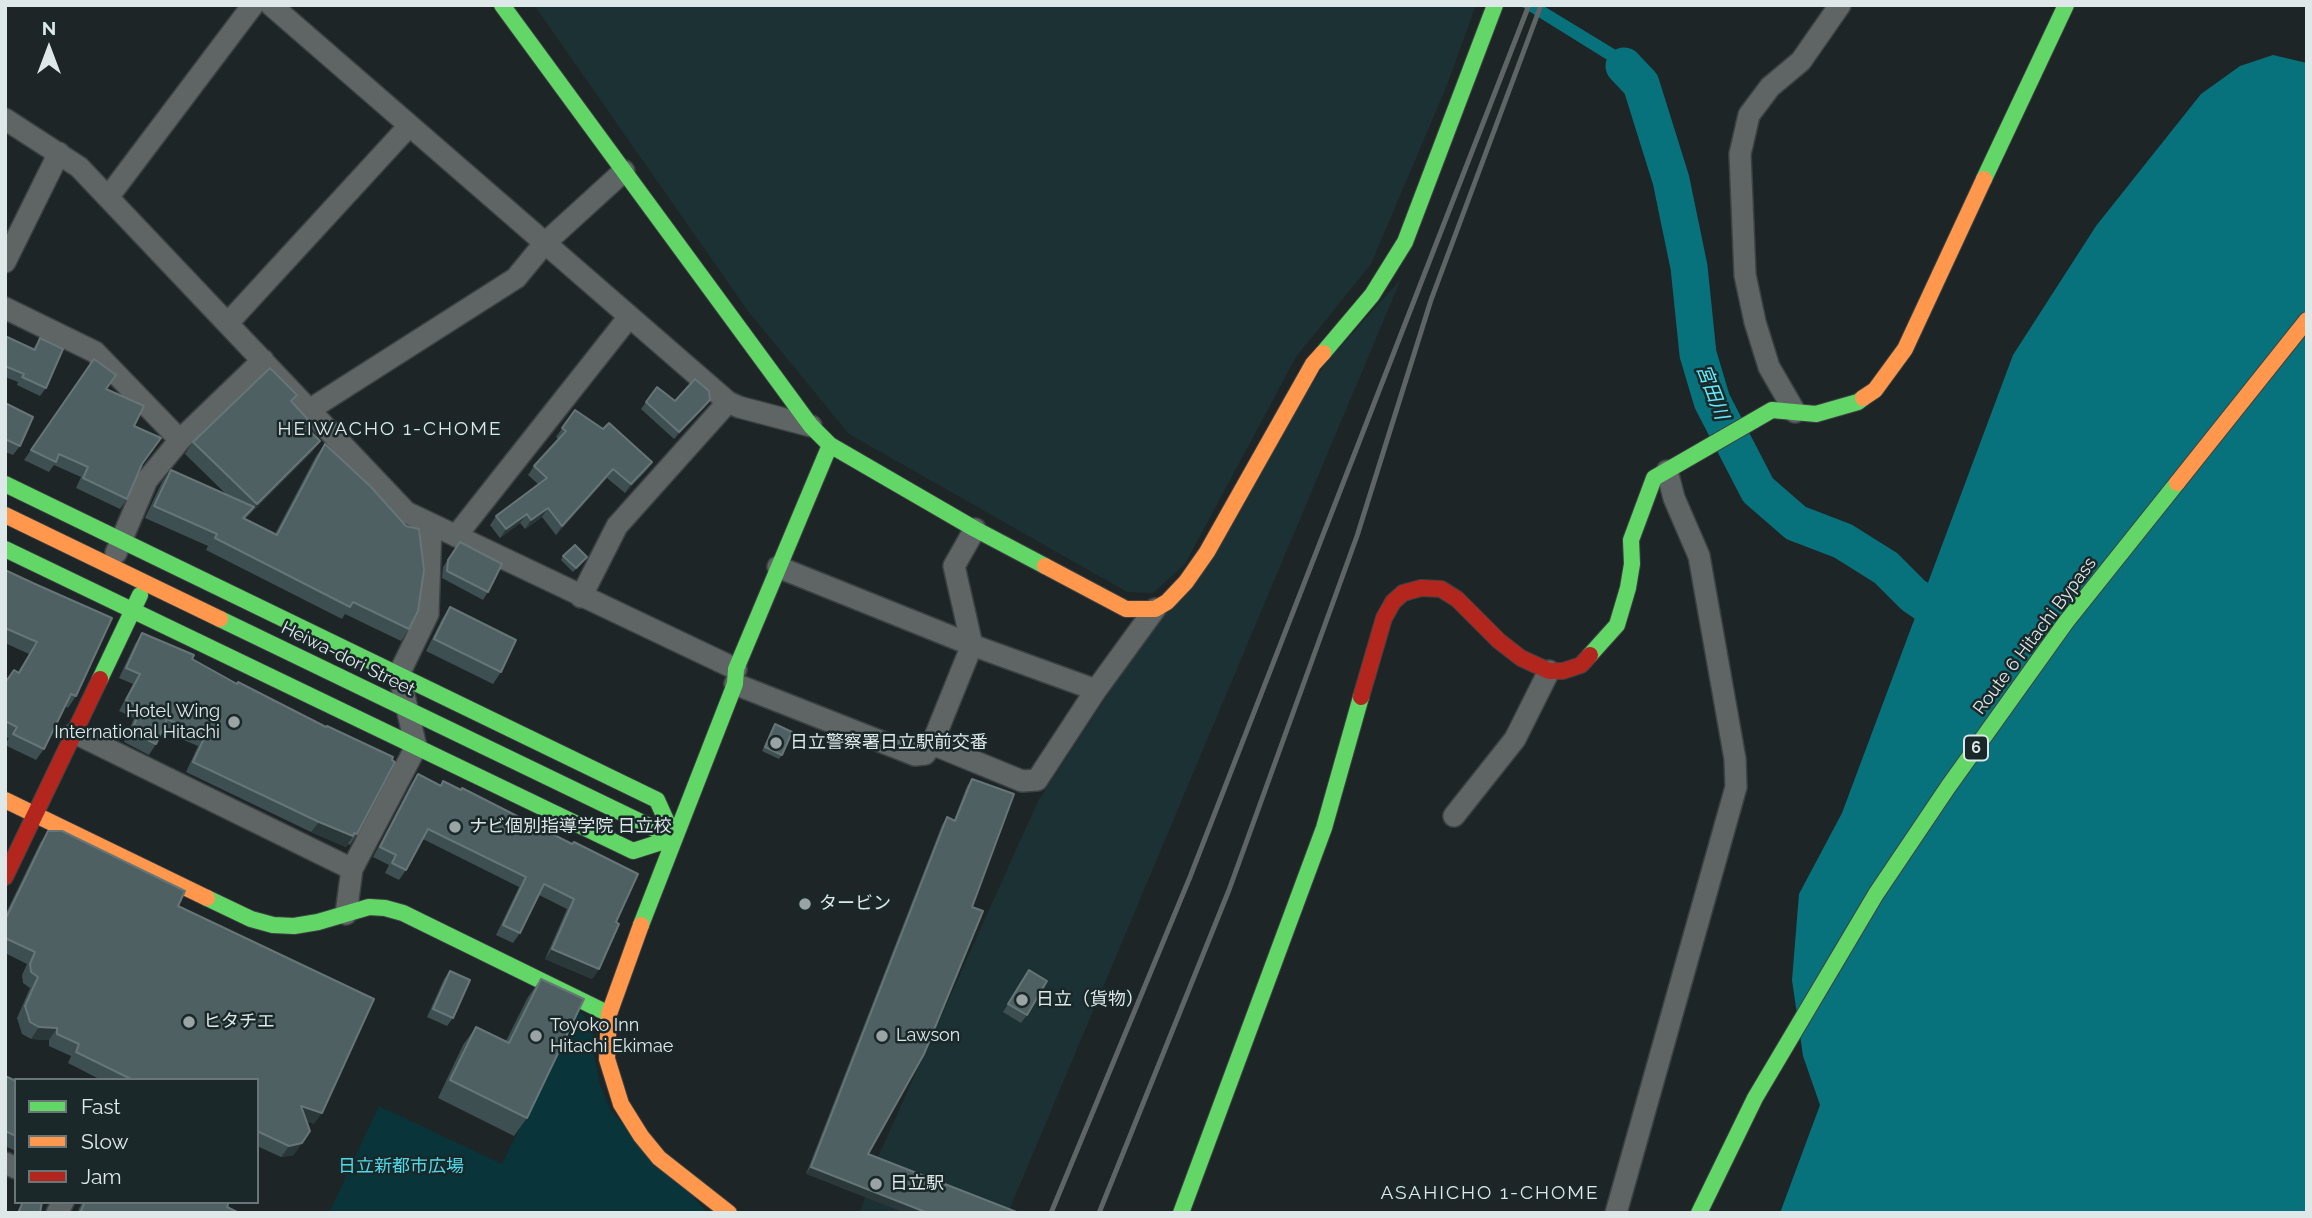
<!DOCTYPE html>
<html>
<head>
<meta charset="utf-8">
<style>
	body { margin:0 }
	#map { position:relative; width:2312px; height:1218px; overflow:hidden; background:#1e2526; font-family:Raleway,sans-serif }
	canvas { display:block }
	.frame { position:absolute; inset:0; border:7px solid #dfe8e9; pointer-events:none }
	.legend { position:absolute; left:14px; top:1078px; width:245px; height:126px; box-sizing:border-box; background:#1a282a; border:2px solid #697576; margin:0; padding:9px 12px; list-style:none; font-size:21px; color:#dfe8e9 }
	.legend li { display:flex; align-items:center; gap:14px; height:35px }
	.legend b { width:35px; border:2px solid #697576 }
	.north { position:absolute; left:14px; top:14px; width:70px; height:70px; -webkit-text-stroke:5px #1a282a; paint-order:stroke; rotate:0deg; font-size:19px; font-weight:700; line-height:28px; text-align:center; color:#dfe8e9 }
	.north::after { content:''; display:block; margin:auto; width:24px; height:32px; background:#dfe8e9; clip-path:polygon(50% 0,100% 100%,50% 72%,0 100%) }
</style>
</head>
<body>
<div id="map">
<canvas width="2312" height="1218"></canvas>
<div class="frame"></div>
<ul class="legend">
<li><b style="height:9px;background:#63d668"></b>Fast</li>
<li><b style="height:9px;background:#ff974d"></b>Slow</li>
<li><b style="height:9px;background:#b3261e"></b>Jam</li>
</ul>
<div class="north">N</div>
</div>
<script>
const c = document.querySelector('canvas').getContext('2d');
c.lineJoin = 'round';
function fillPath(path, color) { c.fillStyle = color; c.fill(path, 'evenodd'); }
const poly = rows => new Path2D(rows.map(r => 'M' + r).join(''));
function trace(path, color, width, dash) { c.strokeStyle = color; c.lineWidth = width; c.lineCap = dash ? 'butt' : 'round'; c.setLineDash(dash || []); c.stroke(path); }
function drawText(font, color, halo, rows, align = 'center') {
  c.font = font + ' Raleway,"Noto Sans JP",sans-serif'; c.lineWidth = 5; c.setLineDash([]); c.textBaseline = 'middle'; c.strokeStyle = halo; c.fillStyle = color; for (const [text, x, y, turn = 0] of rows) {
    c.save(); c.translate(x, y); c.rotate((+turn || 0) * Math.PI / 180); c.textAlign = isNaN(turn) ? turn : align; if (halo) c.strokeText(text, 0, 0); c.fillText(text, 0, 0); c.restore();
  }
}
const built = poly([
	[534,5,1476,5,1447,85,1371,264,1296,357,1185,564,1153,593,1127,592,849,434,748,311],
	[1401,279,1008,1213,860,1213,878,1157,1038,801,1325,364]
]);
const green = poly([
	[577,1011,584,1015,594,1036,594,1055,600,1085,611,1111,708,1213,329,1213,379,1106,502,1164]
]);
const water = poly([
	[1519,5,1542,5,1616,50,1648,80,1658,106,1643,111,1635,87,1616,63,1609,61],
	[2273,55,2307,63,2307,1213,1780,1213,1820,1105,1803,1056,1792,980,1799,894,1842,813,2013,355,2096,226,2201,94,2240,66]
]);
const river = poly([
	[1624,66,1641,84,1671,180,1689,267,1698,354,1712,401,1758,490,1796,523,1843,541,1886,568,1913,595,1962,629]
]);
const street = poly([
	[271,5,728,402,739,407,811,426],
	[5,119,79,167,406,512,736,669],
	[109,196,253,5],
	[5,262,59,153],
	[5,308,95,352,180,440],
	[228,323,409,126],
	[309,410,516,278,544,244,624,171],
	[1795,412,1769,367,1755,322,1745,275,1740,154,1749,115,1770,87,1801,61,1840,5],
	[456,536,629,317],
	[116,553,147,480,180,440,263,360],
	[778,567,972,645,1096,690],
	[581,597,617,526,728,402],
	[735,684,915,755,925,754,932,744,972,645,954,566,975,529],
	[75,733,352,869,346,914],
	[932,744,1022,781,1037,780,1096,690,1155,609],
	[1454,816,1515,739,1549,671],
	[352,869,416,747,399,674,428,614,431,525],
	[5,1163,16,1168],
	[57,1213,63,1202],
	[1616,1213,1736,787,1735,759,1699,556,1674,498,1667,471]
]);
const fast = poly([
	[502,5,811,426,830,445,975,529,1045,566],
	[1984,179,2066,5],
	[1323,353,1372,295,1405,242,1495,5],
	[5,484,657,800,674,838],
	[5,549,633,851,674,838],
	[220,619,674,838],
	[1590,655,1617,625,1628,588,1632,564,1631,540,1654,478,1772,410,1816,414,1858,402,1863,398],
	[100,679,140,595],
	[207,898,251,919,273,925,294,926,318,922,369,907,385,908,403,913,609,1014],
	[641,925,735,684,736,669,830,445],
	[1181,1213,1324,828,1361,697],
	[1699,1213,1755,1098,1876,894,1948,787,2066,622,2177,483]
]);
const slow = poly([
	[1863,398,1875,390,1905,349,1984,179],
	[2177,483,2307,320],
	[5,515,220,619],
	[1045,566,1126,609,1155,609,1167,602,1186,582,1207,552,1313,364,1323,353],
	[5,800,207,898],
	[641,925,609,1014,607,1059,621,1104,641,1136,659,1158,729,1213]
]);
const jam = poly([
	[1361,697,1384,618,1393,602,1403,593,1421,588,1441,589,1457,599,1499,641,1521,658,1549,671,1563,671,1581,665,1590,655],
	[5,877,100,679]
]);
const rail = poly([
	[1051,1213,1190,877,1529,5],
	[1099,1213,1229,890,1357,536,1431,300,1541,5]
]);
const wall = poly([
	[5,336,33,349,40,338,46,388,40,396,17,385,18,382,5,377],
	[94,359,106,389,134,426,142,466,127,499,120,509,76,488,81,477,54,465,49,472,24,460],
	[657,387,675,401,705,407,674,439,641,409],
	[297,395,292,402,309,430,320,441,312,452,245,519,275,534,316,456,325,444,409,629,401,641,345,614,342,619,206,550,208,546,145,518,162,482,171,470,227,495,185,454,193,442],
	[5,403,20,446,13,455,5,452],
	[575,410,652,462,646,471,625,493,607,478,556,535,542,517,525,529,520,523,500,538,490,525,496,516,538,484,528,475,534,466,558,439,556,437],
	[460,542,488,592,483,600,442,578,443,567],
	[563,556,584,561,573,572,561,560],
	[5,570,76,696,68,708,65,706,44,749,36,760,5,745,9,738,5,737,5,683,18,672,29,654,5,643],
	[450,607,501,672,493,684,426,651,442,619],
	[142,633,192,659,357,834,350,845,348,844,346,847,311,832,186,772,198,746,162,731,156,744,149,755,124,742,134,718,119,711,133,684,119,678,135,644],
	[775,724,782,755,779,759,762,751],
	[418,774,440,785,443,781,616,922,599,969,592,979,545,959,567,909,539,895,520,933,513,943,496,935,519,887,423,839,406,870,399,880,385,873,389,865,373,857,411,784],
	[972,779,868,1154,806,1174,942,825,947,817,954,820,967,786],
	[48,831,178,906,314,1124,307,1121,294,1155,281,1157,257,1146,257,1080,101,1080,68,1063,71,1056,49,1046,49,1040,31,1039,22,1034,17,1018,30,988,23,983,22,975,27,964,5,953,5,915,40,843],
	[1029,970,1027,1015,1021,1023,1003,1012],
	[450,971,453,1018,447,1026,427,1017,444,979],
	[541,979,527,1118,514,1136,438,1098,463,1045,476,1027,506,1041,528,997],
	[5,1076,16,1081,16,1151,5,1146],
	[82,1202,229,1202,227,1207,239,1213,77,1213]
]);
const shadedWall = poly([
	[710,400,705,407,674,439,679,432],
	[320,441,312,452,248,516,257,504],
	[652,462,646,471,625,493,631,484],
	[613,469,607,478,556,535,562,526],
	[548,508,542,517,525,529,531,520],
	[527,514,520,523,500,538,506,529],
	[319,822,353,836,346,847,311,832],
	[552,949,599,969,592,979,545,959],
	[39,1027,57,1028,49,1040,31,1039],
	[301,1106,322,1113,314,1124,293,1117],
	[302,1143,294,1155,281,1157,289,1146],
	[811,1167,928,1213,905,1213,806,1174]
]);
const building = poly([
	[5,336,35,350,40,338,63,349,46,388,22,377,24,374,5,366,5,336],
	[94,359,116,375,106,389,144,406,134,426,161,438,142,464,127,499,83,478,88,467,59,454,56,462,31,450,94,359],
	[270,368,297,395,291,401,313,425,308,429,320,441,257,504,193,442,270,368],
	[695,379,709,391,710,400,679,432,646,402,657,387,675,401,695,379],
	[5,403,33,417,20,446,5,439,5,403],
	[575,410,603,429,609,423,652,462,631,484,613,469,562,526,548,508,531,520,527,514,506,529,496,516,547,478,534,466,566,431,562,428,575,410],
	[325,444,371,487,406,526,419,529,424,570,418,611,409,629,353,602,350,607,215,538,217,534,154,506,171,470,254,507,243,518,277,535,325,444],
	[460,542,502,564,488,592,447,571,448,560,460,542],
	[575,545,587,557,576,568,563,556,575,545],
	[5,570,35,584,112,618,76,696,71,694,44,749,13,734,17,727,5,721,5,683,14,670,19,673,37,642,5,628,5,570],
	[450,607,516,640,501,672,434,639,450,607],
	[142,633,194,655,192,659,237,684,238,682,326,727,327,726,393,757,392,760,395,762,357,834,354,833,353,836,319,822,193,762,205,736,167,719,156,744,131,732,141,708,126,700,140,674,126,668,142,633],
	[775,724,792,732,782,755,765,747,775,724],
	[418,774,441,786,443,781,461,790,462,788,572,844,574,842,638,874,616,922,619,924,599,969,552,949,574,899,544,884,520,933,503,925,526,877,428,829,406,870,392,863,396,855,380,847,418,774],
	[972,779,1014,794,972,907,983,911,924,1054,868,1154,1019,1213,928,1213,811,1167,947,817,955,821,972,779],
	[48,831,62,831,185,891,178,906,374,999,322,1113,301,1106,310,1131,302,1143,289,1146,257,1131,257,1080,133,1080,76,1052,79,1044,57,1034,57,1028,39,1027,30,1022,25,1006,38,977,31,972,30,964,35,952,5,938,5,920,48,831],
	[1029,970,1047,981,1027,1015,1008,1004,1029,970],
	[450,971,470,980,453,1018,433,1009,450,971],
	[541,979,584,999,527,1118,450,1080,476,1027,509,1043,541,979],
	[5,1076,16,1081,16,1136,5,1131,5,1076],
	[23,1202,42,1202,40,1213,18,1213,23,1202],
	[85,1202,229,1202,227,1207,239,1213,80,1213,85,1202]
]);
const markers = [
	[234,722,7,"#9ba4a5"],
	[776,743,7,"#9ba4a5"],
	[455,827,7,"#9ba4a5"],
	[805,904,7,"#9ba4a5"],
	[1022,1000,7,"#9ba4a5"],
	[189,1022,7,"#9ba4a5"],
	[536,1036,7,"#9ba4a5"],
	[882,1036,7,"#9ba4a5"],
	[876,1184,7,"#9ba4a5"]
];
const shields = [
	[1976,748,24]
];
const shieldNames = [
	["6",1976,748]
];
const streetNames = [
	["Route 6 Hitachi Bypass",2035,636,-53],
	["Heiwa-dori Street",348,659,26]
];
const poiNames = [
	["Hotel Wing",220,712,"right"],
	["International Hitachi",220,733,"right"],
	["日立警察署日立駅前交番",790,743],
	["ナビ個別指導学院 日立校",469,827],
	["タービン",819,904],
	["日立（貨物）",1036,1000],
	["ヒタチエ",203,1022],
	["Toyoko Inn",550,1026],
	["Hitachi Ekimae",550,1047],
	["Lawson",896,1036],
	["日立駅",890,1184]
];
const parkNames = [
	["日立新都市広場",401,1167]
];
const waterNames = [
	["宮田川",1712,392,69]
];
const neighbourhoodNames = [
	["HEIWACHO 1-CHOME",390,429],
	["ASAHICHO 1-CHOME",1490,1193]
];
fillPath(built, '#1c3133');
fillPath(green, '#09353a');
fillPath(water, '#07717c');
trace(river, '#07717c', 37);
trace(street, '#3c4243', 24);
trace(fast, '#3c4243', 18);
trace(slow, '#3c4243', 18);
trace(jam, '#3c4243', 18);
trace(street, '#5f6465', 21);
trace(fast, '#63d668', 16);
trace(slow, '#ff974d', 16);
trace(jam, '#b3261e', 16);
trace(rail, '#5f6465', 5);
fillPath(wall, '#3e4f51');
fillPath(shadedWall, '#2a3839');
fillPath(building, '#4f6062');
trace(building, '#667577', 2);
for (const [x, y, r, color] of markers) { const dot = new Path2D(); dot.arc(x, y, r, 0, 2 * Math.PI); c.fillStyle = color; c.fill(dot); trace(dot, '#1a282a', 2.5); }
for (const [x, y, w] of shields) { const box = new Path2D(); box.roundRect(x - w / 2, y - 12.5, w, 25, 5); c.fillStyle = '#1a282a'; c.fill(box); trace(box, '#dfe8e9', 2); }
drawText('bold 16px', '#dfe8e9', null, shieldNames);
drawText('18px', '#dfe8e9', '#1a282a', streetNames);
drawText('18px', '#dfe8e9', '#1a282a', poiNames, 'left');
drawText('18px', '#4fdaea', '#1a282a', parkNames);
drawText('italic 19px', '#62eafa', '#1a282a', waterNames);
c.letterSpacing = '2px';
drawText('19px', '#dfe8e9', '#1a282a', neighbourhoodNames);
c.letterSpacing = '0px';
</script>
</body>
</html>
